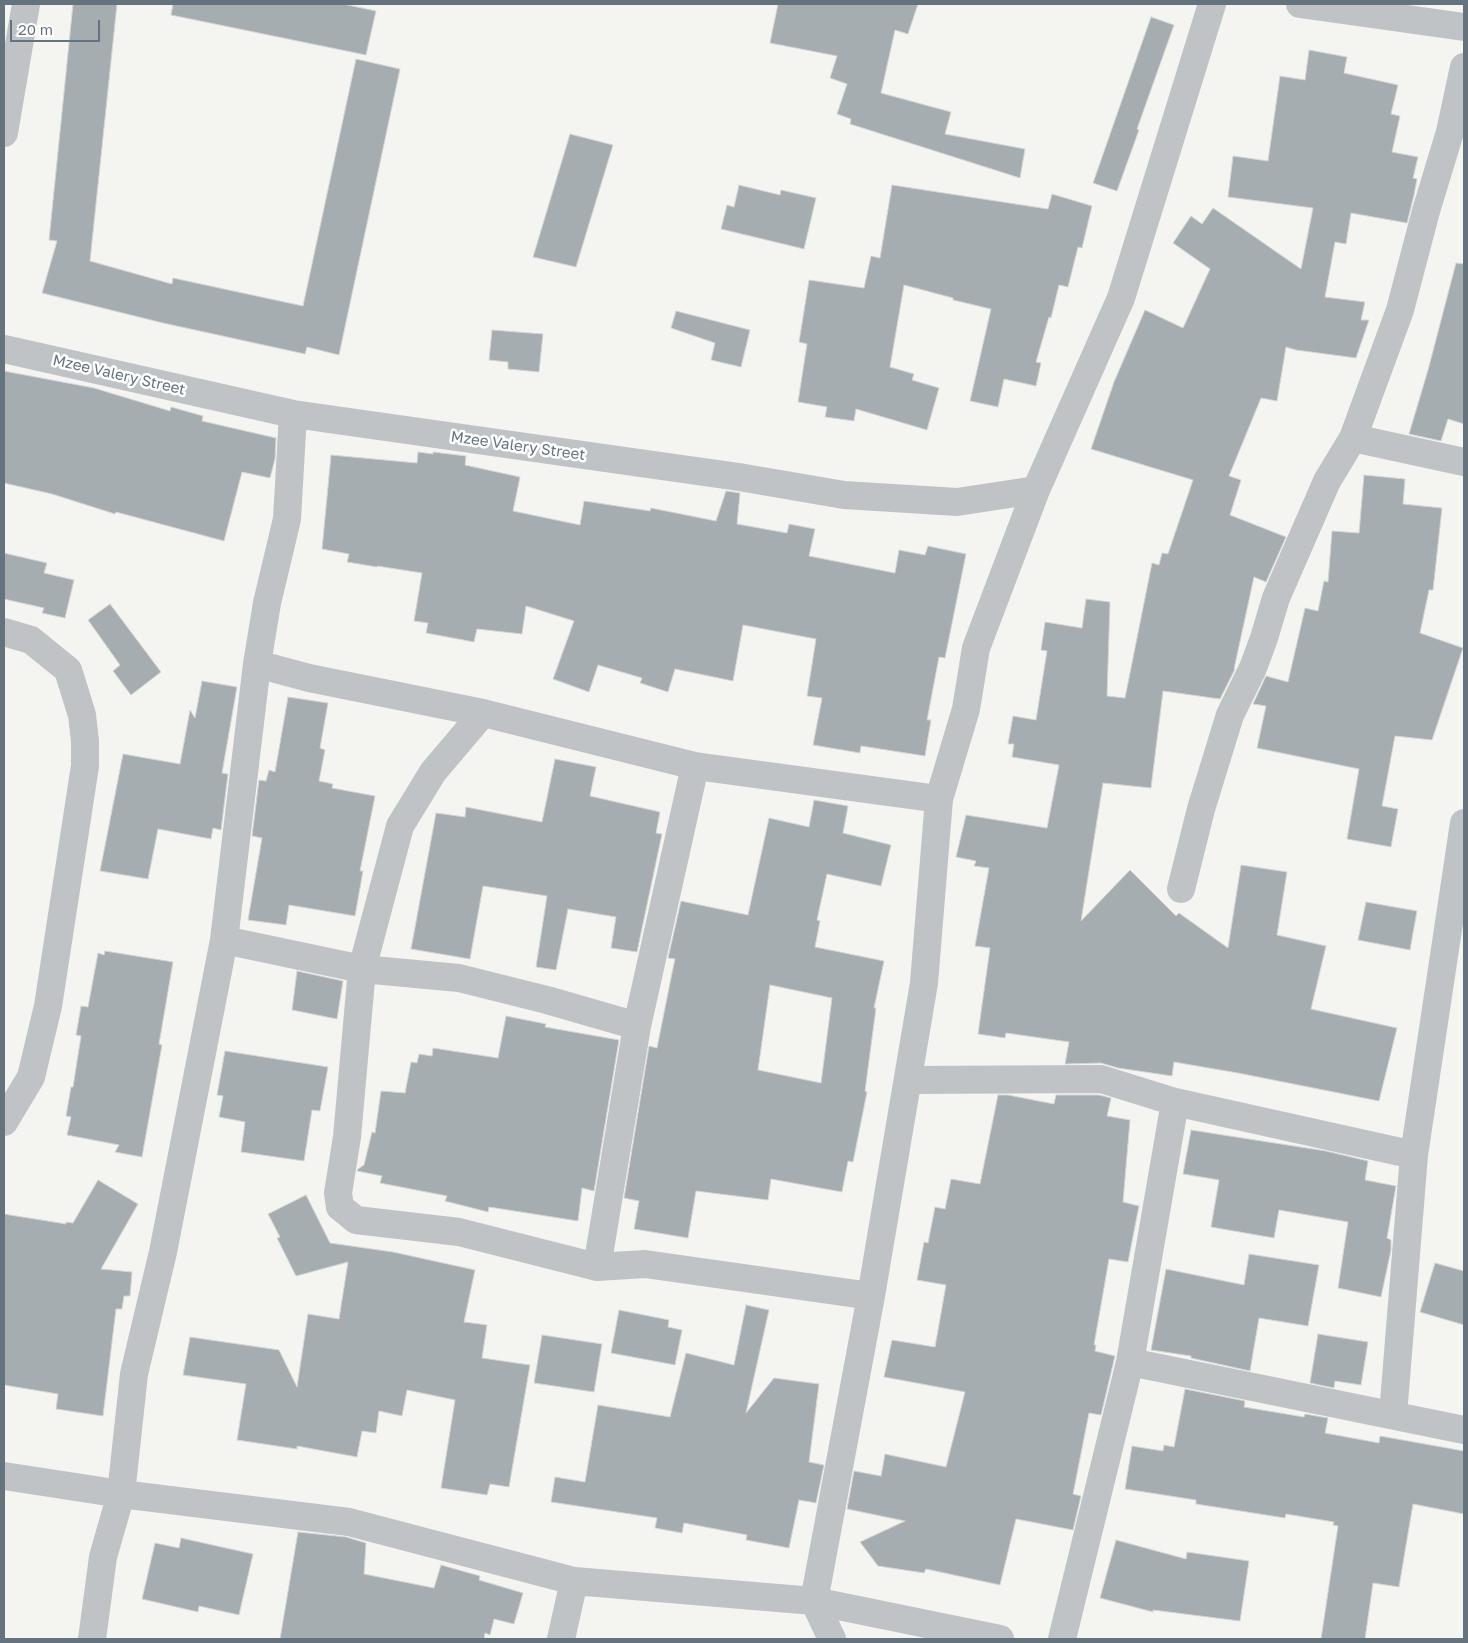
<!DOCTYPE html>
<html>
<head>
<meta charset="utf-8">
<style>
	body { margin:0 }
	#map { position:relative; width:1468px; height:1643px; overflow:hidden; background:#f4f4f0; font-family:"Golos Text",sans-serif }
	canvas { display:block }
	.frame { position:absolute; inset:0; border:5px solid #65737f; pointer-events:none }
	.scale { position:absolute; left:10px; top:20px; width:90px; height:22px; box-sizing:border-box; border:2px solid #65737f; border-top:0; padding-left:6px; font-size:15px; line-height:18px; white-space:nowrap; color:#65737f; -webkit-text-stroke:4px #fff; paint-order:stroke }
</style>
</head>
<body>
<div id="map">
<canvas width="1468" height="1643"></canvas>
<div class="frame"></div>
<div class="scale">20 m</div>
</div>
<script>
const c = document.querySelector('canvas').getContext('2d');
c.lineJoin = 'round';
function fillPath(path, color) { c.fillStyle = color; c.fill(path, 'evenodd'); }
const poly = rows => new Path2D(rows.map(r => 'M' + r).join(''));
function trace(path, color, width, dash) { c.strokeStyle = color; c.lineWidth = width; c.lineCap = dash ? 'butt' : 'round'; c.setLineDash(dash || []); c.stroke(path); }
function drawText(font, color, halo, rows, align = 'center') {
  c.font = font + ' "Golos Text",sans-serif'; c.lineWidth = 5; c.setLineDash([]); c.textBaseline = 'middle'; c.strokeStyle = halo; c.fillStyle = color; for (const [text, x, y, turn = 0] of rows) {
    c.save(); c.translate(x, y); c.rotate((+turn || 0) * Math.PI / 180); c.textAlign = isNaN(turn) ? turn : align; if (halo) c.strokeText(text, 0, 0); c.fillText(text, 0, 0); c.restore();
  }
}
const building = poly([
	[73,4,117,4,90,261,172,284,173,278,303,306,356,59,400,69,339,355,307,347,305,354,163,323,42,293,57,241,49,240,73,4],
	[173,4,343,4,376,11,366,55,171,15,173,4],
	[778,4,918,4,908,34,895,30,881,93,951,112,945,134,1025,149,1020,178,850,124,851,119,837,114,847,84,830,78,837,56,770,43,778,4],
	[1151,17,1174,25,1137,129,1139,130,1117,191,1093,183,1151,17],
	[1309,50,1347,57,1344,73,1398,85,1391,114,1400,116,1392,152,1418,157,1413,178,1417,179,1414,195,1407,223,1351,213,1346,244,1335,242,1325,297,1365,302,1361,320,1369,320,1356,358,1296,350,1286,347,1277,401,1261,398,1229,476,1241,480,1230,515,1286,537,1266,582,1254,577,1234,669,1235,669,1220,699,1163,691,1151,788,1103,783,1081,921,1130,870,1176,916,1179,913,1228,948,1241,865,1287,872,1277,935,1326,946,1311,1009,1397,1028,1379,1101,1238,1073,1174,1062,1172,1076,1118,1068,1101,1063,1065,1064,1069,1042,1006,1033,1005,1038,978,1034,990,948,975,946,989,868,974,866,976,861,956,857,966,815,1047,828,1059,765,1012,757,1014,744,1008,744,1013,716,1036,720,1047,651,1041,650,1045,622,1082,628,1086,599,1110,602,1107,696,1125,698,1152,563,1159,565,1162,553,1168,554,1193,480,1091,449,1114,382,1145,310,1183,328,1210,269,1173,243,1191,216,1202,224,1213,208,1301,269,1313,208,1228,197,1233,156,1268,161,1280,76,1305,80,1309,50],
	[570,134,613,145,576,267,533,257,570,134],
	[739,185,780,195,781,190,816,198,804,249,721,229,727,205,734,207,739,185],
	[892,185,1048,209,1052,194,1092,206,1082,248,1078,247,1068,287,1059,285,1051,318,1049,317,1036,362,1041,363,1036,386,1004,379,998,407,970,401,991,309,953,300,953,298,904,285,890,367,914,374,912,380,939,388,927,430,856,409,854,421,825,417,827,407,798,402,807,344,799,342,809,280,864,288,871,256,880,258,892,185],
	[1456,263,1464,264,1464,424,1448,419,1441,441,1409,434,1428,370,1456,263],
	[676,311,750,330,741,367,711,360,715,343,671,328,676,311],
	[492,330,543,334,539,372,508,369,508,362,489,360,492,330],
	[4,371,94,388,170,411,171,407,203,416,202,421,276,438,275,459,270,478,242,472,224,541,116,512,115,514,52,494,4,483,4,371],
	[418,452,433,454,433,452,466,456,465,465,520,477,513,511,580,525,584,501,650,511,651,508,716,521,726,491,740,493,737,524,787,533,789,524,815,529,809,556,895,573,899,550,925,555,928,546,966,554,945,658,939,657,927,720,931,720,925,756,861,746,860,753,813,745,822,698,807,696,816,639,743,625,733,681,675,669,668,692,640,683,642,678,598,665,589,692,553,679,574,621,526,606,522,634,477,629,474,642,426,633,428,623,414,621,422,573,377,566,377,567,347,562,349,554,322,549,331,455,417,463,418,452],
	[1364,475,1405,479,1403,504,1442,508,1433,590,1429,590,1420,633,1463,648,1432,740,1395,736,1382,806,1398,809,1391,847,1347,839,1359,769,1257,748,1266,706,1253,704,1266,676,1288,682,1305,608,1318,611,1324,581,1328,582,1332,531,1359,533,1364,475],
	[4,553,47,563,44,573,74,580,65,618,42,613,44,608,4,599,4,553],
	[110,604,161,672,131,695,113,671,120,665,88,620,110,604],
	[202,681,237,687,222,773,228,774,221,830,213,828,211,839,158,829,148,879,100,871,123,754,180,764,190,710,195,718,202,681],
	[288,697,328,703,320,748,325,750,319,781,333,784,332,788,375,796,360,871,363,871,355,916,289,905,286,925,248,920,262,838,252,836,259,780,266,781,269,770,275,772,288,697],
	[555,759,596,767,590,796,660,812,656,833,662,834,637,952,611,948,616,917,568,909,556,970,536,967,547,896,483,886,470,959,411,949,436,813,465,817,466,807,542,822,555,759],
	[814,800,848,806,843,833,891,845,881,886,827,874,817,920,820,921,815,947,884,961,874,1008,876,1008,865,1091,867,1092,853,1162,848,1161,842,1192,771,1179,768,1200,696,1191,688,1238,634,1229,639,1201,624,1198,649,1046,657,1048,672,973,675,959,668,958,681,901,748,915,769,818,809,827,814,800],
	[770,985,832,998,821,1083,758,1070,770,985],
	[1366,902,1417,911,1410,950,1358,940,1366,902],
	[105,951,173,962,159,1044,162,1045,142,1157,115,1152,119,1145,67,1135,71,1117,66,1116,71,1087,73,1087,81,1036,76,1035,81,1006,88,1007,98,953,104,955,105,951],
	[297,971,343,981,337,1019,292,1010,297,971],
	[506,1016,546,1024,545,1027,619,1040,594,1191,582,1188,578,1221,489,1207,488,1212,445,1201,447,1196,380,1183,382,1176,357,1171,358,1169,364,1165,372,1132,375,1133,381,1091,405,1093,411,1062,417,1063,419,1054,432,1056,433,1048,498,1058,506,1016],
	[225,1051,328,1067,320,1111,312,1110,304,1161,241,1152,245,1122,219,1117,223,1096,217,1095,225,1051],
	[998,1095,1008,1095,1054,1104,1056,1095,1099,1095,1111,1098,1107,1116,1130,1120,1123,1202,1139,1206,1128,1262,1109,1259,1094,1345,1096,1345,1095,1351,1115,1356,1101,1415,1089,1413,1073,1494,1081,1496,1073,1530,1016,1519,1000,1585,926,1569,924,1573,878,1566,860,1542,905,1521,847,1509,854,1471,881,1476,885,1454,946,1467,965,1392,884,1377,892,1340,935,1347,946,1285,917,1280,924,1242,928,1243,935,1207,945,1209,951,1179,980,1184,998,1095],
	[1191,1130,1326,1151,1368,1161,1365,1180,1396,1186,1387,1238,1391,1240,1391,1250,1381,1297,1338,1288,1348,1222,1279,1210,1274,1238,1211,1227,1219,1180,1183,1174,1191,1130],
	[98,1180,138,1204,101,1269,132,1272,130,1296,124,1296,122,1309,116,1309,103,1416,56,1409,58,1394,4,1385,4,1214,66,1224,66,1222,73,1223,98,1180],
	[306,1195,330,1243,393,1252,475,1270,464,1322,487,1325,482,1358,530,1365,509,1487,490,1484,487,1495,441,1488,455,1400,407,1390,402,1416,379,1411,376,1433,362,1431,357,1457,297,1446,297,1449,237,1440,246,1384,183,1375,190,1337,279,1350,297,1387,308,1314,339,1319,348,1262,296,1276,277,1238,280,1237,268,1214,306,1195],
	[1249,1254,1319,1265,1308,1326,1259,1318,1250,1371,1191,1358,1191,1356,1151,1350,1166,1269,1244,1285,1249,1254],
	[1435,1263,1464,1271,1464,1325,1420,1312,1435,1263],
	[746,1305,769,1310,746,1413,774,1378,819,1384,809,1462,824,1465,816,1503,799,1500,789,1548,746,1540,747,1535,684,1523,682,1533,655,1528,657,1518,551,1502,555,1477,585,1482,598,1405,670,1417,686,1353,734,1365,746,1305],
	[619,1310,669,1320,668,1327,682,1330,675,1365,611,1353,619,1310],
	[1318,1334,1368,1342,1361,1385,1335,1381,1334,1388,1310,1383,1318,1334],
	[542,1335,602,1344,594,1392,534,1383,542,1335],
	[1185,1389,1245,1401,1244,1407,1304,1417,1305,1414,1328,1418,1325,1433,1379,1443,1380,1436,1464,1451,1464,1514,1413,1504,1399,1587,1373,1583,1365,1639,1321,1639,1338,1526,1333,1525,1334,1522,1286,1514,1285,1518,1196,1504,1196,1500,1125,1489,1132,1446,1163,1451,1164,1445,1174,1447,1185,1389],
	[298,1532,346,1537,366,1543,364,1574,434,1588,441,1565,480,1576,479,1580,523,1593,514,1624,494,1619,490,1635,485,1633,484,1639,280,1639,298,1532],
	[181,1538,253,1554,239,1615,199,1606,198,1612,142,1599,155,1543,179,1548,181,1538],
	[1116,1540,1186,1559,1187,1552,1249,1561,1240,1621,1153,1610,1153,1612,1100,1598,1116,1540]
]);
const minor = poly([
	[1300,4,1464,27],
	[4,133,26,4],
	[4,349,293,414,739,477,844,495,957,502,1036,490],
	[1353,438,1464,462],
	[4,632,31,640,68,670,82,715,85,741,85,766,48,1006,31,1077,4,1122],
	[257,664,309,678,483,713,695,766,939,799],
	[483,713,433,772,400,826,362,969,347,1137,338,1193,340,1207,356,1220,459,1232,597,1267,645,1264,871,1296],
	[1181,889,1201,809,1230,715,1253,668,1264,638,1276,598,1327,481,1353,438,1400,310,1426,211,1450,132,1464,67],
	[224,940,362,969,459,978,547,1000,637,1026,597,1267],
	[637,1026,695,766],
	[908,1080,1101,1079,1175,1102,1414,1155],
	[1130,1362,1464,1430],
	[1393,1415,1414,1155,1464,823],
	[4,1476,121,1494,349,1522,574,1581,814,1601,1000,1639],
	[92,1639,103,1557,121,1494,134,1374,163,1252,224,940,257,664,267,603,287,519,293,414],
	[561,1639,574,1581],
	[832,1639,814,1601,871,1296,924,983,939,799,966,709,976,648,1036,490,1121,298,1212,4],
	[1062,1639,1130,1362,1175,1102]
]);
const streetNames = [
	["Mzee Valery Street",119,375,13],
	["Mzee Valery Street",518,446,8]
];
fillPath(building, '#a6adb1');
trace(building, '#d5d5d3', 1);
trace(minor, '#bfc3c6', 28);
drawText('15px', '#65737f', '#fff', streetNames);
</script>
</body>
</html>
